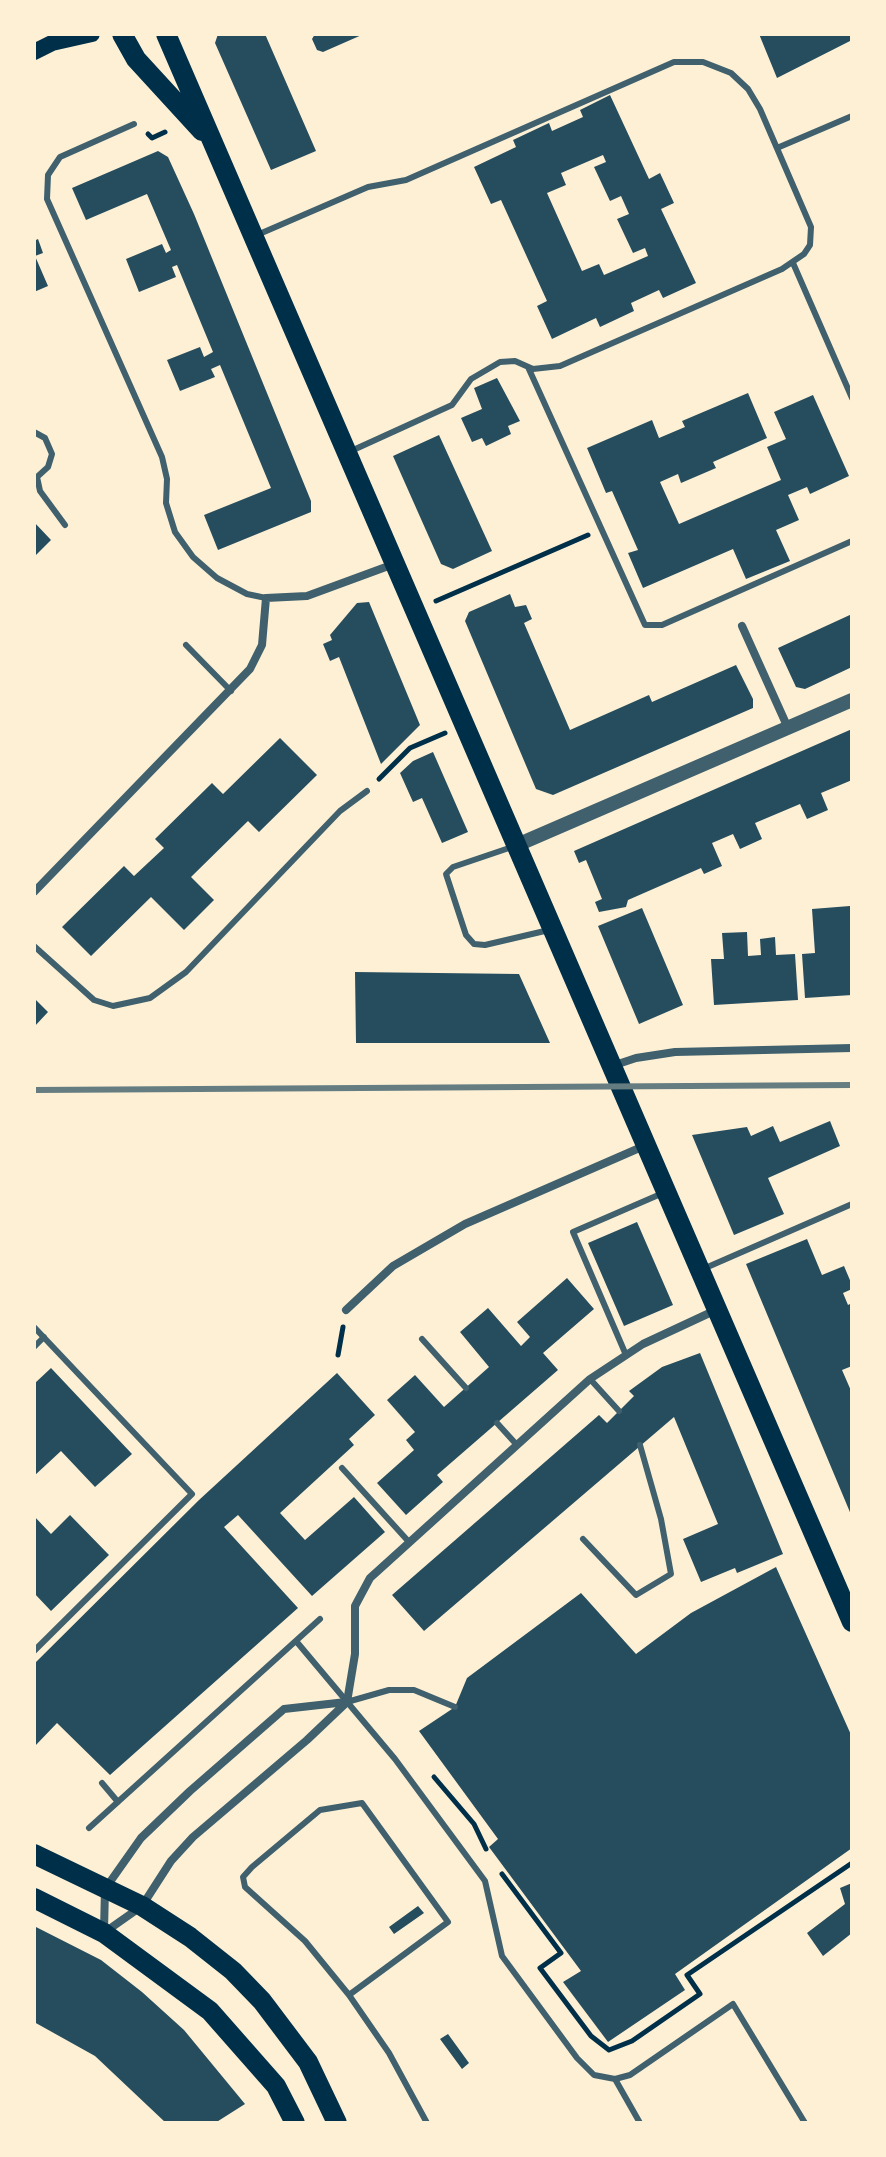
<!DOCTYPE html>
<html>
<head>
<meta charset="utf-8">
<style>
	body { margin:0 }
	#map { position:relative; width:886px; height:2157px; overflow:hidden; background:#fdf0d5; font-family:"Open Sans",sans-serif }
	canvas { display:block }
	.frame { position:absolute; inset:0; border:36px solid #fdf0d5; pointer-events:none }
</style>
</head>
<body>
<div id="map">
<canvas width="886" height="2157"></canvas>
<div class="frame"></div>
</div>
<script>
const c = document.querySelector('canvas').getContext('2d');
c.lineJoin = 'round';
function fillPath(path, color) { c.fillStyle = color; c.fill(path, 'evenodd'); }
const poly = rows => new Path2D(rows.map(r => 'M' + r).join(''));
function trace(path, color, width, dash) { c.strokeStyle = color; c.lineWidth = width; c.lineCap = dash ? 'butt' : 'round'; c.setLineDash(dash || []); c.stroke(path); }
const building = poly([
	[218,34,265,34,316,151,271,170,215,43],
	[315,34,364,34,323,52,317,50,312,39],
	[759,34,852,34,852,40,777,78],
	[610,95,649,179,660,173,674,203,661,209,696,283,663,298,659,290,631,303,634,311,600,327,596,318,552,339,537,306,547,301,501,200,491,204,474,167,516,147,513,140,549,123,552,131,583,117,580,110],
	[603,155,606,162,594,167,610,201,621,196,629,214,617,219,633,253,645,248,648,256,604,275,599,264,582,271,547,193,566,185,561,173],
	[158,151,168,157,194,214,311,501,311,512,218,550,204,515,271,488,220,365,211,369,215,377,180,391,167,360,200,347,204,357,213,352,177,265,172,267,176,277,139,292,126,259,162,244,166,253,171,250,147,194,86,220,72,188],
	[38,239,43,253,35,256,48,286,34,292,34,241],
	[497,378,520,421,508,426,511,434,486,446,482,438,472,442,461,418,482,409,474,388],
	[748,393,767,438,713,462,716,468,681,483,678,474,660,482,679,524,781,480,767,447,786,439,774,412,813,395,849,476,810,494,807,487,788,495,799,520,776,530,790,561,746,579,733,549,643,588,628,553,638,550,612,491,606,493,587,448,652,420,659,438,685,427,682,421],
	[439,435,492,551,453,569,441,564,393,456],
	[34,522,51,540,34,557],
	[510,594,515,607,526,605,532,619,524,623,570,730,649,695,652,702,736,665,753,699,753,708,553,795,536,789,465,621,469,612],
	[369,602,420,725,381,764,339,657,330,661,323,644,332,640,330,635,357,603],
	[852,614,852,667,805,689,796,687,778,648],
	[852,729,852,780,821,793,828,810,807,819,800,804,755,823,762,839,740,849,733,834,712,843,722,866,704,874,701,868,628,900,626,907,599,912,595,902,602,899,586,860,579,863,574,851],
	[280,738,317,775,259,832,248,821,191,877,214,900,184,930,151,897,91,956,62,927,124,866,134,876,164,848,155,839,212,783,223,794],
	[433,752,468,832,442,843,422,798,413,802,400,773,413,761],
	[850,906,852,995,805,998,802,954,815,953,812,909],
	[642,908,683,1005,639,1024,598,926],
	[747,932,748,956,761,955,760,939,775,937,776,955,795,954,798,1000,714,1005,711,959,724,959,722,933],
	[355,972,519,974,550,1043,356,1043],
	[34,998,48,1012,34,1027],
	[830,1121,840,1146,768,1178,784,1214,734,1235,692,1135,747,1127,751,1136,773,1126,780,1142],
	[637,1222,673,1305,624,1326,588,1243],
	[807,1239,822,1275,844,1266,852,1285,852,1289,843,1293,848,1305,852,1303,852,1366,842,1370,852,1393,852,1517,746,1264],
	[567,1278,594,1309,543,1353,558,1370,437,1475,443,1482,406,1515,377,1483,414,1450,406,1440,415,1432,387,1400,415,1375,444,1407,489,1367,460,1332,488,1308,521,1346,530,1337,517,1322],
	[700,1353,783,1554,737,1573,735,1568,701,1582,683,1539,718,1524,674,1417,424,1631,392,1595,599,1415,607,1423,634,1396,629,1391,662,1367],
	[51,1368,132,1454,95,1487,61,1451,34,1476,34,1384],
	[337,1373,375,1415,349,1439,354,1445,280,1513,305,1540,354,1497,385,1532,312,1596,238,1515,224,1527,298,1608,110,1775,57,1723,34,1747,34,1664,199,1500],
	[70,1515,109,1555,51,1611,34,1593,34,1516,51,1534],
	[776,1567,852,1737,852,1848,675,1974,685,1990,608,2042,563,1982,581,1971,489,1847,498,1839,419,1731,455,1707,467,1678,581,1593,636,1654,691,1613],
	[852,1883,852,1933,823,1956,807,1933,845,1904,840,1888],
	[418,1906,424,1913,394,1934,389,1927],
	[34,1926,101,1960,142,1992,184,2030,245,2104,215,2123,166,2123,95,2056,34,2022],
	[448,2034,469,2063,462,2069,440,2039]
]);
const path = poly([
	[148,134,152,138,165,132],
	[436,601,588,535],
	[379,779,410,748,445,733],
	[338,1355,343,1327],
	[434,1777,474,1824,486,1849],
	[502,1874,561,1953,540,1968,591,2036,609,2050,632,2041,700,1994,687,1975,852,1863]
]);
const service = poly([
	[134,124,60,157,48,175,47,199,162,457,167,479,166,503,175,532,193,557,217,578,247,594,266,598],
	[777,148,852,116],
	[257,235,368,187,406,180,674,62,703,62,731,73,748,89,760,109,811,227,810,245,804,254,782,269,560,366,533,369,515,361,500,362,471,379,452,405,351,451],
	[793,263,852,398],
	[528,367,645,625,662,625,852,541],
	[34,432,45,438,52,454,48,467,37,477,40,491,65,525],
	[186,645,231,691],
	[515,846,453,867,446,874,466,935,474,944,485,945,549,930],
	[34,946,94,1000,113,1006,150,998,186,972,340,811,367,791],
	[703,1269,852,1204],
	[34,1327,192,1494,34,1651],
	[422,1339,466,1388],
	[34,1347,44,1337],
	[626,1355,573,1232,663,1193],
	[590,1379,619,1411],
	[497,1423,516,1444],
	[342,1468,409,1542],
	[583,1539,636,1595,671,1574,661,1519,640,1445],
	[296,1641,395,1759,485,1881,502,1956,577,2058,594,2075,615,2079,630,2075,733,2004,805,2123],
	[347,1702,389,1690,414,1690,455,1707],
	[102,1783,118,1802],
	[89,1828,320,1619],
	[349,1995,448,1922,362,1803,320,1810,252,1867,243,1877,245,1887,305,1941,349,1995,389,2053,427,2123],
	[615,2079,640,2123]
]);
const minor = poly([
	[742,626,788,728],
	[34,892,250,669,262,645,266,598,307,596,394,564],
	[612,1066,636,1058,675,1052,852,1048],
	[346,1310,393,1266,465,1224,644,1146],
	[104,1930,105,1889,141,1838,190,1791,284,1709,346,1702],
	[105,1932,142,1906,171,1861,193,1837,307,1740,347,1702,355,1654,355,1606,370,1578,590,1379,643,1344,716,1310]
]);
const tertiary = poly([
	[517,845,852,700]
]);
const secondary = poly([
	[34,52,52,43,92,34]
]);
const primary = poly([
	[122,34,136,59,202,131],
	[166,34,852,1622],
	[34,1854,142,1906,190,1937,233,1971,262,2001,308,2062,337,2123],
	[34,1898,104,1933,210,2011,276,2086,295,2123]
]);
const rail = poly([
	[34,1090,852,1085]
]);
fillPath(building, '#264d5e');
trace(path, '#003049', 5);
trace(service, '#3f606c', 6);
trace(minor, '#3f606c', 8);
trace(tertiary, '#3f606c', 14);
trace(secondary, '#003049', 16);
trace(primary, '#003049', 20);
trace(rail, '#657d81', 6);
</script>
</body>
</html>
